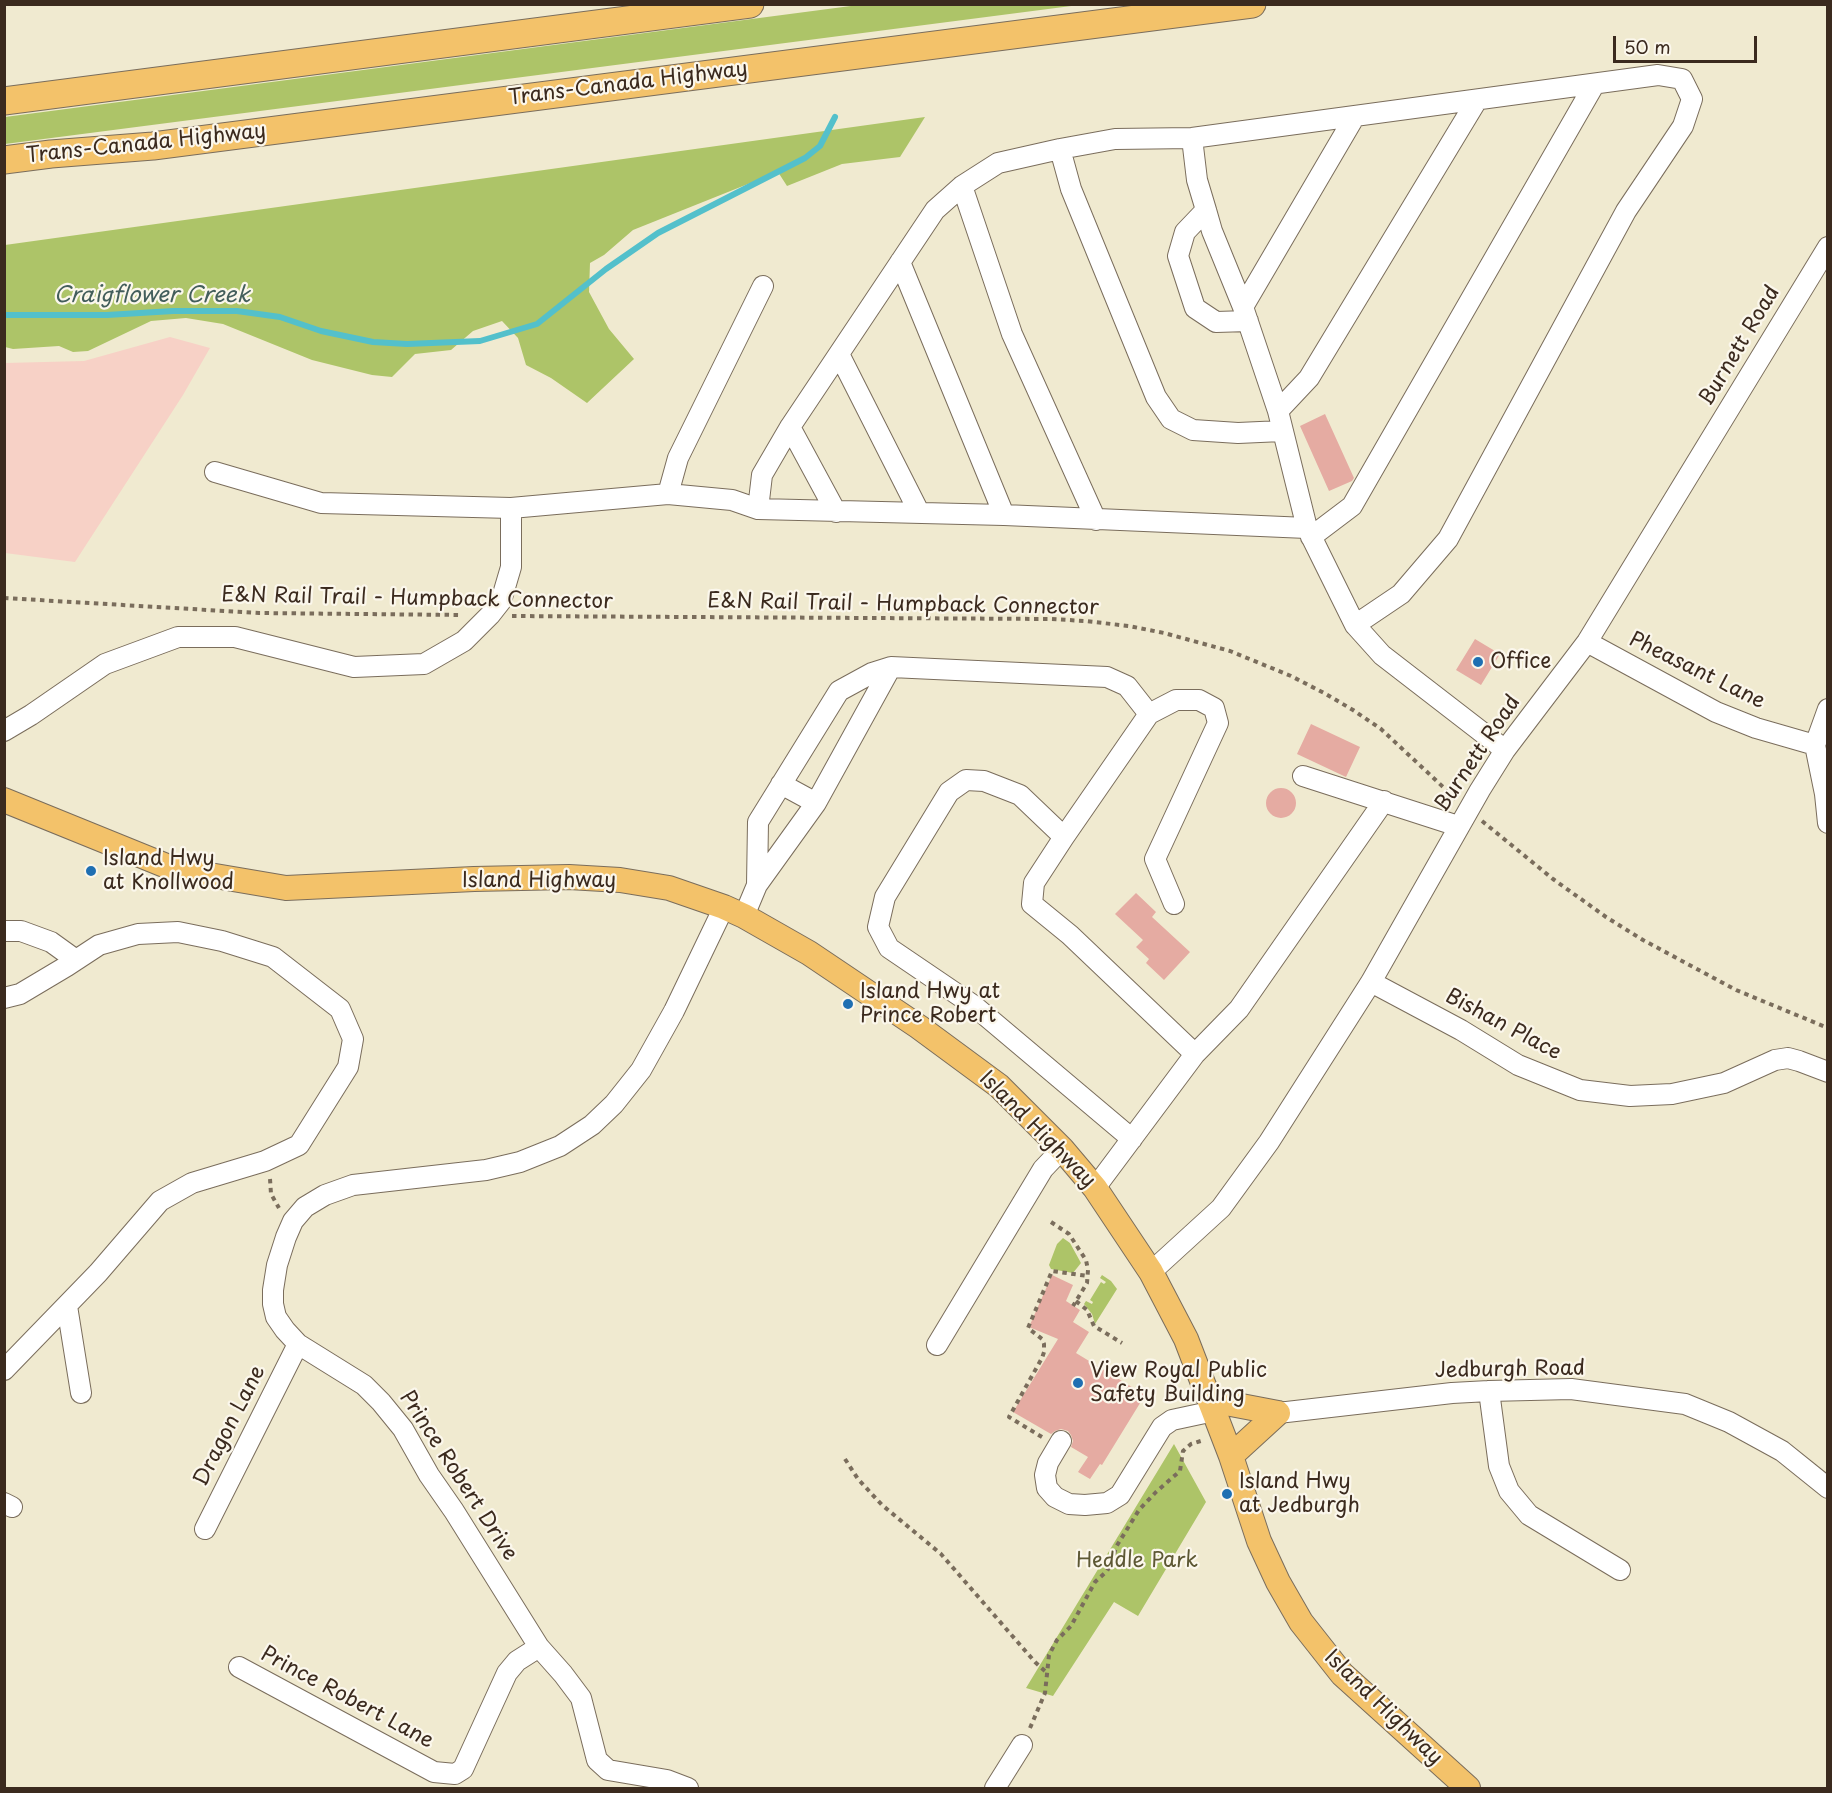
<!DOCTYPE html>
<html>
<head>
<meta charset="utf-8">
<style>
	body { margin:0 }
	#map { position:relative; width:1832px; height:1793px; overflow:hidden; background:#f0ead0; font-family:"Playpen Sans",sans-serif }
	canvas { display:block }
	.frame { position:absolute; inset:0; border:6px solid #3b2a1e; pointer-events:none }
	.scale { position:absolute; left:1613px; top:36px; width:144px; height:27px; box-sizing:border-box; border:3px solid #3b2a1e; border-top:0; padding-left:8px; font-size:18px; line-height:21px; white-space:nowrap; color:#3b2a1e; -webkit-text-stroke:4px #fbf7ec; paint-order:stroke }
</style>
</head>
<body>
<div id="map">
<canvas width="1832" height="1793"></canvas>
<div class="frame"></div>
<div class="scale">50 m</div>
</div>
<script>
const c = document.querySelector('canvas').getContext('2d');
c.lineJoin = 'round';
function fillPath(path, color) { c.fillStyle = color; c.fill(path, 'evenodd'); }
const poly = rows => new Path2D(rows.map(r => 'M' + r).join(''));
function trace(path, color, width, dash) { c.strokeStyle = color; c.lineWidth = width; c.lineCap = dash ? 'butt' : 'round'; c.setLineDash(dash || []); c.stroke(path); }
function drawText(font, color, halo, rows, align = 'center') {
  c.font = font + ' "Playpen Sans",sans-serif'; c.lineWidth = 4.5; c.setLineDash([]); c.textBaseline = 'middle'; c.strokeStyle = halo; c.fillStyle = color; for (const [text, x, y, turn = 0] of rows) {
    c.save(); c.translate(x, y); c.rotate((+turn || 0) * Math.PI / 180); c.textAlign = isNaN(turn) ? turn : align; if (halo) c.strokeText(text, 0, 0); c.fillText(text, 0, 0); c.restore();
  }
}
const built = poly([
	[170,337,210,348,183,395,75,562,5,553,5,363,84,361]
]);
const green = poly([
	[866,4,1079,5,5,144,5,117],
	[925,117,900,157,842,164,787,186,778,172,633,230,604,255,590,263,589,292,609,329,634,359,587,403,551,378,526,365,518,338,502,321,473,331,451,350,415,354,392,377,372,375,312,360,223,324,186,318,151,321,88,351,73,352,59,346,13,349,5,347,5,245],
	[1063,1238,1070,1243,1081,1263,1073,1273,1051,1269,1049,1265,1057,1244],
	[1102,1275,1111,1281,1117,1289,1095,1324,1092,1314,1084,1304,1086,1301,1092,1304,1093,1302,1090,1300,1101,1282,1104,1284,1106,1282,1100,1278],
	[1174,1444,1206,1502,1138,1616,1114,1602,1053,1696,1026,1688]
]);
const stream = poly([
	[4,315,107,315,173,311,237,311,280,317,321,331,373,342,407,344,480,341,537,324,606,269,658,233,805,158,820,146,835,117]
]);
const building = poly([
	[1325,414,1354,478,1352,481,1329,491,1300,426],
	[1475,639,1500,654,1481,685,1456,670],
	[1311,724,1360,747,1346,777,1297,754],
	'1266 803a15 15 0 1 1 30 0a15 15 0 1 1-30 0Z',
	[1136,893,1156,912,1152,917,1190,952,1164,980,1146,963,1149,959,1136,947,1143,940,1115,914],
	[1052,1275,1073,1285,1066,1301,1080,1310,1073,1322,1089,1332,1076,1353,1145,1395,1102,1465,1100,1464,1090,1479,1078,1472,1088,1457,1071,1447,1073,1441,1071,1435,1068,1431,1061,1429,1055,1431,1051,1434,1013,1412,1058,1339,1029,1327]
]);
const path = poly([
	[4,598,259,613,462,615],
	[512,616,1051,619,1085,621,1129,626,1164,633,1230,651,1291,676,1324,693,1353,710,1381,729,1456,799],
	[1482,821,1553,879,1606,917,1643,940,1736,990,1828,1028],
	[270,1179,271,1194,279,1208],
	[1051,1222,1069,1234,1086,1260,1088,1270,1087,1283,1073,1306],
	[1076,1301,1087,1310,1094,1326,1122,1343],
	[1042,1437,1009,1417,1042,1358,1044,1352,1044,1344,1042,1339,1028,1328,1052,1271,1088,1276],
	[845,1459,858,1479,882,1505,941,1554,1035,1662,1046,1672],
	[1030,1728,1045,1693,1049,1655,1057,1640,1071,1626,1095,1582,1107,1571,1112,1562,1116,1547,1139,1510,1156,1492,1180,1471,1183,1451,1191,1444,1204,1440]
]);
const minor = poly([
	[1355,116,1243,307,1278,411,1307,528,1355,625,1382,655,1505,750],
	[1192,138,1197,180,1206,210,1212,231,1243,307],
	[1060,149,1071,189,1156,397,1171,419,1193,430,1238,433,1282,431],
	[962,186,1012,334,1096,520],
	[1206,210,1185,232,1178,256,1195,308,1216,322,1248,321],
	[900,262,1004,515],
	[839,354,919,512],
	[1278,411,1309,378,1477,100],
	[790,427,836,512],
	[215,472,321,503,511,508,668,494,732,500,758,509,1004,515,1307,528],
	[668,494,678,458,763,286],
	[758,509,762,475,790,427,935,210,962,186,998,163,1060,149,1115,139,1192,138,1658,75,1682,79,1692,99,1683,126,1626,211,1448,539,1401,594,1355,625],
	[1311,537,1352,506,1594,85],
	[1587,642,1716,712,1756,728,1815,745,1825,794,1828,823],
	[4,731,31,715,105,664,178,637,235,637,354,667,424,664,464,641,490,615,501,601,511,567,511,508],
	[1815,745,1828,709],
	[1303,776,1458,826],
	[781,784,816,803],
	[1064,837,1020,795,984,781,966,780,949,792,885,897,878,927,889,948,973,1005,1132,1139],
	[757,885,758,822,839,691,872,673,891,667,1107,677,1127,686,1149,714],
	[1174,904,1155,859,1218,723,1214,708,1199,700,1176,700,1149,714,1064,837,1034,883,1032,904,1070,935,1195,1054],
	[744,916,757,885,816,803,891,667],
	[4,931,21,931,51,942,76,960],
	[1371,982,1461,1030,1518,1065,1580,1090,1630,1096,1672,1094,1724,1083,1775,1060,1788,1058,1799,1061,1828,1072],
	[4,998,20,994,67,966,99,945,138,934,178,932,222,941,273,957,340,1009,353,1039,348,1067,299,1145,265,1161,192,1183,160,1201,98,1273,4,1370],
	[1095,1188,1195,1054,1239,1009,1384,801],
	[1151,1272,1221,1208,1269,1142,1371,982,1480,790,1505,750,1587,642,1828,247],
	[67,1306,81,1393],
	[937,1345,1043,1169,1062,1149],
	[1489,1391,1499,1466,1509,1491,1529,1515,1620,1570],
	[1278,1413,1452,1393,1489,1391,1571,1389,1685,1404,1729,1422,1782,1451,1828,1488],
	[1061,1441,1048,1463,1045,1475,1047,1488,1055,1497,1069,1504,1085,1505,1107,1503,1120,1495,1162,1427,1172,1420,1214,1411],
	[4,1503,12,1507],
	[205,1529,298,1344],
	[239,1667,434,1772,455,1774,463,1769,507,1673,517,1661,539,1647],
	[688,1788,667,1780,608,1770,597,1760,581,1698,563,1674,539,1647,454,1511,429,1475,403,1429,381,1402,364,1385,298,1344,285,1330,276,1317,273,1304,273,1290,277,1265,286,1237,293,1221,305,1207,325,1195,353,1185,486,1170,520,1162,560,1146,592,1125,614,1104,641,1070,674,1011,724,907],
	[995,1788,1022,1745]
]);
const major = poly([
	[4,800,174,869,286,888,474,879,569,877,620,880,669,888,724,907,744,916,809,953,919,1027,999,1086,1062,1149,1095,1188,1151,1272,1186,1339,1231,1456,1259,1541,1278,1582,1301,1622,1342,1674,1468,1788],
	[1210,1400,1278,1413],
	[1231,1456,1278,1413]
]);
const highway = poly([
	[4,101,750,4],
	[4,160,51,154,153,146,1252,4]
]);
const markers = [
	[1478,662,6,"#1f6fb2"],
	[91,871,6,"#1f6fb2"],
	[848,1004,6,"#1f6fb2"],
	[1078,1383,6,"#1f6fb2"],
	[1227,1494,6,"#1f6fb2"]
];
const streetNames = [
	["Trans-Canada Highway",628,84,-7],
	["Trans-Canada Highway",146,144,-6],
	["Burnett Road",1740,346,-59],
	["E&N Rail Trail - Humpback Connector",417,599,1],
	["E&N Rail Trail - Humpback Connector",903,605,1],
	["Pheasant Lane",1697,671,26],
	["Burnett Road",1478,754,-56],
	["Island Highway",539,881],
	["Bishan Place",1503,1025,28],
	["Island Highway",1037,1130,45],
	["Jedburgh Road",1510,1370,-1],
	["Dragon Lane",230,1426,-63],
	["Prince Robert Drive",458,1476,57],
	["Prince Robert Lane",347,1698,28],
	["Island Highway",1383,1708,44]
];
const poiNames = [
	["Office",1490,662],
	["Island Hwy",103,859],
	["at Knollwood",103,883],
	["Island Hwy at",860,992],
	["Prince Robert",860,1016],
	["View Royal Public",1090,1371],
	["Safety Building",1090,1395],
	["Island Hwy",1239,1482],
	["at Jedburgh",1239,1506]
];
const parkNames = [
	["Heddle Park",1137,1561]
];
const waterNames = [
	["Craigflower Creek",152,296]
];
fillPath(built, '#f7d1c6');
fillPath(green, '#adc468');
trace(stream, '#53c0cb', 6);
fillPath(building, '#e5aba2');
trace(minor, '#7a6d5c', 22);
trace(major, '#7a6d5c', 26);
trace(highway, '#7a6d5c', 29);
trace(path, '#7a6d5c', 4, [4.5, 4.5]);
trace(minor, '#fff', 20);
trace(major, '#f3c26a', 24);
trace(highway, '#f3c26a', 27);
for (const [x, y, r, color] of markers) { const dot = new Path2D(); dot.arc(x, y, r, 0, 2 * Math.PI); c.fillStyle = color; c.fill(dot); trace(dot, '#fbf7ec', 2); }
drawText('21px', '#3b2a1e', '#fbf7ec', streetNames);
drawText('21px', '#3b2a1e', '#fbf7ec', poiNames, 'left');
drawText('21px', '#5d5834', '#fbf7ec', parkNames);
drawText('italic 22px', '#435e5b', '#fbf7ec', waterNames);
</script>
</body>
</html>
